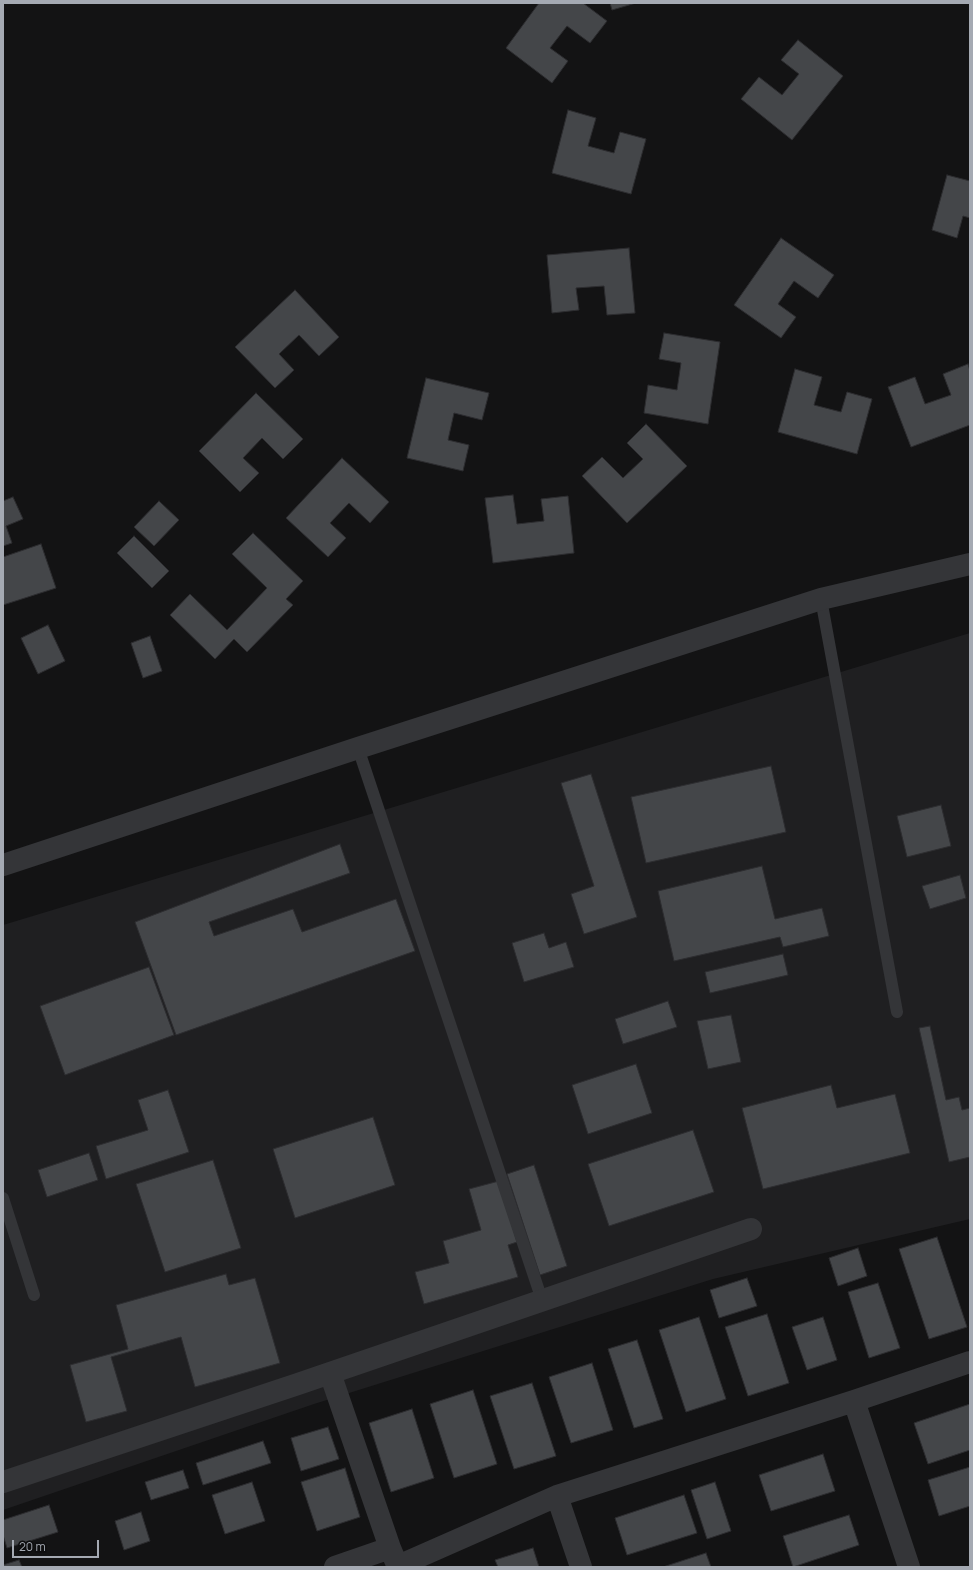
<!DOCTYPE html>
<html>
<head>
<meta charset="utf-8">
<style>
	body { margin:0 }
	#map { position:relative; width:973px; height:1570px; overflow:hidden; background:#131314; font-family:Manrope,sans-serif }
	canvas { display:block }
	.frame { position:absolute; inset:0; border:4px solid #a5aab3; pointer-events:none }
	.scale { position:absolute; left:12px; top:1540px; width:87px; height:18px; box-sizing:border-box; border:2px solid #a5aab3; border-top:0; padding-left:5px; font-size:12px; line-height:14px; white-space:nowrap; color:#a5aab3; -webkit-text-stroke:3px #0e0e0f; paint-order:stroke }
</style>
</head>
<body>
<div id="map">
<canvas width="973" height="1570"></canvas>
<div class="frame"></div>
<div class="scale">20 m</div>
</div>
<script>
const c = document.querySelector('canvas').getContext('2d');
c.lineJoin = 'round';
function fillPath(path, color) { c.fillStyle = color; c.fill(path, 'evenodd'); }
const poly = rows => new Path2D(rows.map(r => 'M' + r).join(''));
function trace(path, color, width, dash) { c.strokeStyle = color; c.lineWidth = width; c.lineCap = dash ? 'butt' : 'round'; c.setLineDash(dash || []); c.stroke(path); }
const built = poly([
	[970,633,970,1219,713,1279,314,1404,3,1510,3,925]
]);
const building = poly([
	[539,3,583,3,607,21,590,43,567,26,550,48,568,61,552,83,506,48,539,3],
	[610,3,636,3,612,10,610,3],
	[798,40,843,76,792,140,741,99,759,77,782,95,799,74,781,60,798,40],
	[568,110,596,118,588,146,614,153,620,132,646,139,631,194,552,173,568,110],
	[947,175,970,181,970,218,963,216,957,238,932,230,947,175],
	[781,238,834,275,818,298,794,281,778,304,796,317,781,338,734,305,781,238],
	[629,248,635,313,607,315,604,286,576,288,579,310,552,313,547,255,629,248],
	[295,290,339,337,319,356,299,335,279,354,294,370,275,388,235,347,295,290],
	[664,333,720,342,708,424,644,413,648,385,677,390,681,363,659,359,664,333],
	[968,364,970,371,970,425,911,447,888,387,915,377,925,404,951,395,943,374,968,364],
	[795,369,822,377,814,405,841,412,847,392,872,399,857,454,778,432,795,369],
	[426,378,489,393,482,420,454,413,448,440,469,445,463,471,407,458,426,378],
	[256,393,303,439,283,459,262,438,243,458,259,473,240,492,199,451,256,393],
	[646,424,687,466,627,523,582,476,602,457,623,478,643,459,627,443,646,424],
	[342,458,389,502,370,523,349,503,330,523,346,538,328,557,286,518,342,458],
	[513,495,517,524,544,521,541,499,568,496,574,553,493,563,485,498,513,495],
	[13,497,23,519,6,526,12,543,3,546,3,501,13,497],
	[159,501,179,520,154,546,134,527,159,501],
	[253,533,303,581,286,599,293,605,247,652,234,639,215,659,170,615,190,594,227,630,267,588,232,554,253,533],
	[134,536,169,571,152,588,117,553,134,536],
	[41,544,56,588,3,605,3,557,41,544],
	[48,625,65,661,38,674,21,638,48,625],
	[150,636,162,671,143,678,131,643,150,636],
	[771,766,786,832,646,863,631,797,771,766],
	[591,774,637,917,584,934,571,894,594,886,561,783,591,774],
	[941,805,951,846,907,857,897,816,941,805],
	[340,844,350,873,209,922,214,936,293,909,302,932,396,899,415,951,176,1035,135,922,340,844],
	[762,866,775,919,822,908,829,936,783,947,780,937,674,961,658,891,762,866],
	[960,875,966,898,930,909,922,886,960,875],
	[544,933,549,948,566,942,574,967,524,982,512,943,544,933],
	[783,954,788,975,710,993,705,972,783,954],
	[149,967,174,1035,65,1075,40,1006,149,967],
	[668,1001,677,1027,623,1044,615,1019,668,1001],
	[731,1015,741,1062,708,1069,697,1021,731,1015],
	[930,1026,946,1100,959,1097,962,1110,970,1108,970,1157,949,1162,919,1028,930,1026],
	[636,1064,652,1113,588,1134,572,1085,636,1064],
	[831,1085,837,1108,895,1094,910,1153,763,1189,742,1108,831,1085],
	[168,1090,189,1152,106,1179,96,1146,148,1130,138,1100,168,1090],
	[373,1117,395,1185,295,1218,273,1149,373,1117],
	[693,1130,714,1192,609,1226,588,1164,693,1130],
	[89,1153,98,1180,47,1197,38,1170,89,1153],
	[213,1160,241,1248,165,1272,136,1184,213,1160],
	[534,1165,567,1266,540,1275,507,1174,534,1165],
	[499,1181,517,1242,508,1245,518,1277,424,1304,415,1272,449,1263,443,1241,481,1230,469,1189,499,1181],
	[937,1237,967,1327,929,1339,899,1249,937,1237],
	[858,1248,867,1276,838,1286,829,1258,858,1248],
	[226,1274,229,1285,255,1278,280,1363,195,1387,181,1337,111,1357,127,1411,86,1422,70,1365,128,1349,116,1305,226,1274],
	[747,1278,757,1306,719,1318,710,1290,747,1278],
	[878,1283,900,1348,869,1358,848,1292,878,1283],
	[767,1314,789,1383,748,1396,725,1327,767,1314],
	[699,1317,726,1399,686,1412,659,1330,699,1317],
	[823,1317,837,1360,807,1370,792,1327,823,1317],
	[637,1340,663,1419,634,1428,608,1349,637,1340],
	[592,1363,613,1430,571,1443,549,1377,592,1363],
	[532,1383,556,1456,514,1469,490,1396,532,1383],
	[473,1390,497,1464,454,1478,430,1404,473,1390],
	[970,1404,970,1450,928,1464,914,1423,970,1404],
	[412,1409,434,1478,391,1492,369,1423,412,1409],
	[328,1427,339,1459,301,1471,291,1438,328,1427],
	[263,1441,271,1463,203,1485,196,1463,263,1441],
	[823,1454,835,1491,771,1511,759,1475,823,1454],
	[970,1467,970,1506,939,1516,928,1480,970,1467],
	[345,1468,360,1517,317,1531,301,1482,345,1468],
	[183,1470,189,1488,151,1500,145,1482,183,1470],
	[252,1482,265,1521,225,1534,212,1495,252,1482],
	[715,1482,731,1531,707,1539,691,1490,715,1482],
	[684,1495,697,1533,627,1555,615,1518,684,1495],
	[49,1505,58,1532,7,1548,3,1535,3,1520,49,1505],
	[141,1512,150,1541,124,1550,115,1521,141,1512],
	[849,1515,859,1545,793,1567,783,1536,849,1515],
	[533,1548,539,1567,498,1567,495,1560,533,1548],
	[706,1553,711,1567,663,1567,706,1553],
	[19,1560,22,1567,3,1567,3,1565,19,1560]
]);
const service = poly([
	[821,599,897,1012],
	[358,748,542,1300],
	[3,1198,34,1295]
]);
const minor = poly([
	[3,865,358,748,821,599,970,564],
	[330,1373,390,1548,398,1567],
	[854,1401,909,1567],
	[3,1482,298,1384,751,1229],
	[557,1496,581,1567],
	[398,1566,557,1496,854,1401,970,1362],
	[335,1567,390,1548]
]);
fillPath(built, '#1f1f21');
fillPath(building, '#444649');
trace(building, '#2d2d30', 1);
trace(service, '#343538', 12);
trace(minor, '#343538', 22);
</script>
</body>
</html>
